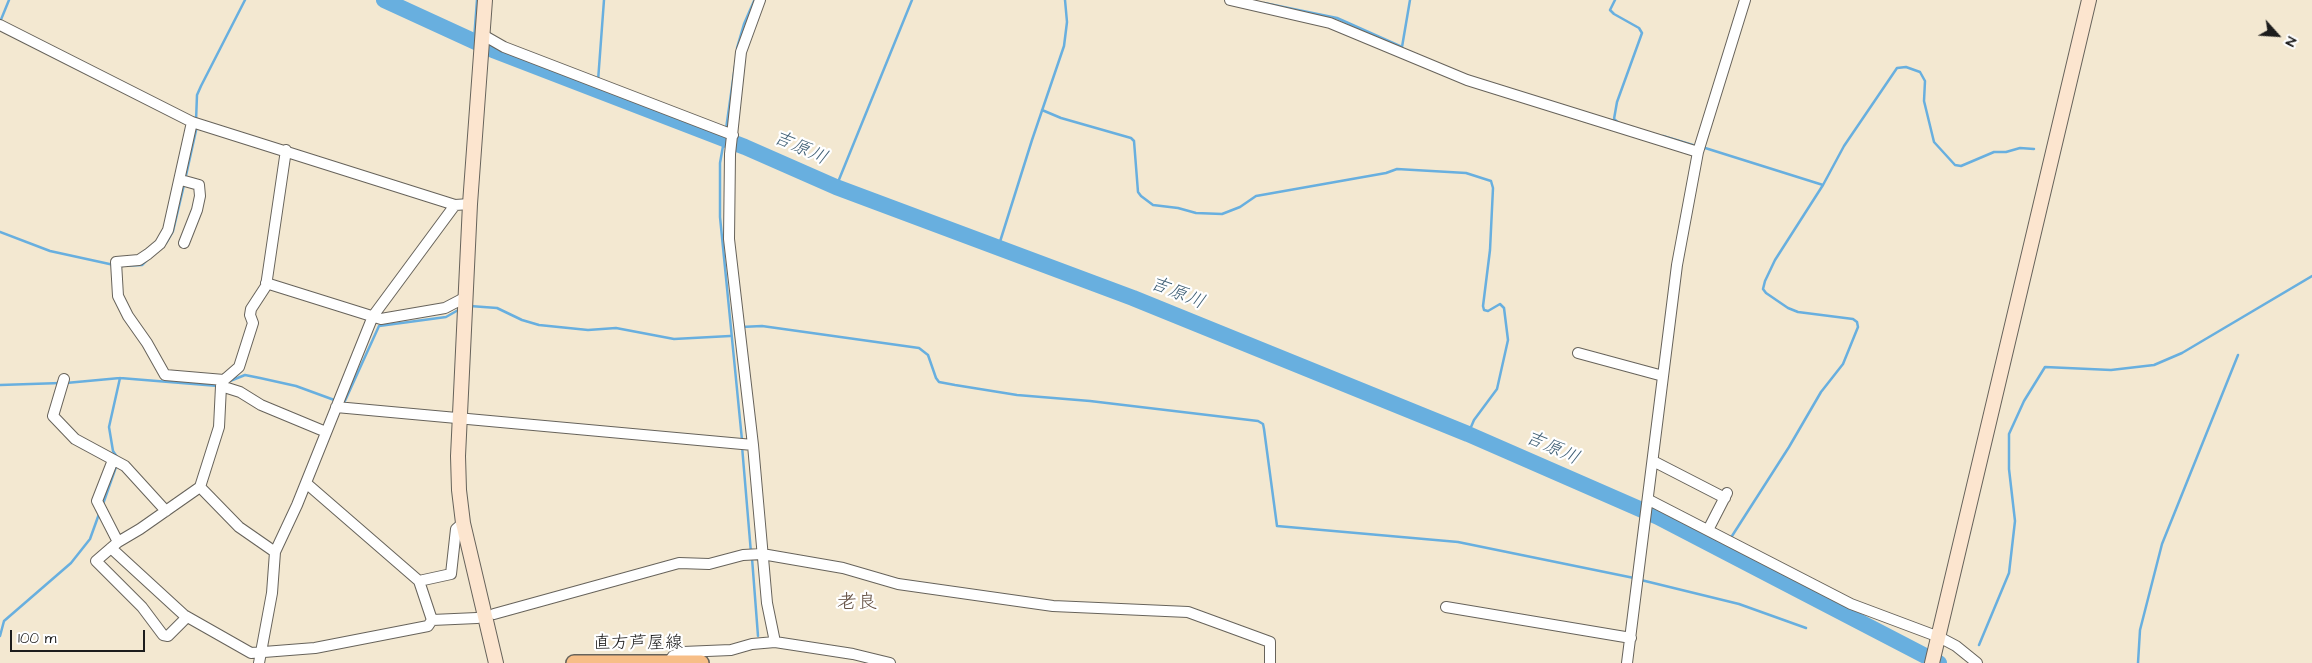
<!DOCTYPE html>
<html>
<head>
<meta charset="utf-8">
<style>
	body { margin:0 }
	#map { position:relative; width:2312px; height:663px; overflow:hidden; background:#f3e8d1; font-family:"Architects Daughter",sans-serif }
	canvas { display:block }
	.north { position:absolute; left:2252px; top:10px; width:50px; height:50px; -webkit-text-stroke:4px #fff; paint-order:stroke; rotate:116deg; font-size:14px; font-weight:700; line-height:20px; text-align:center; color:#1c1c1c }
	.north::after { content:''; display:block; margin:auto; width:18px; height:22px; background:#1c1c1c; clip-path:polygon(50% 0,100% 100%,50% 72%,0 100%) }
	.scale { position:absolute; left:10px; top:630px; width:135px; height:22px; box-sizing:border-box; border:2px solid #1c1c1c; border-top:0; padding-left:6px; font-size:15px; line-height:18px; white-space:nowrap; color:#1c1c1c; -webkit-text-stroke:4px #fff; paint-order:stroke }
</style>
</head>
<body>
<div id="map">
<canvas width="2312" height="663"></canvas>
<div class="north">N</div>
<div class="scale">100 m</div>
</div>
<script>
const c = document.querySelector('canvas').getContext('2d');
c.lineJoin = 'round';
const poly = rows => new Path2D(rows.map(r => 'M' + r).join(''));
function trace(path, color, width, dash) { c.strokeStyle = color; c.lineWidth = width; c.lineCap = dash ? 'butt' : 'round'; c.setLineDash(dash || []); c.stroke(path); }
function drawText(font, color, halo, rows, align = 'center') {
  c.font = font + ' "Architects Daughter","Klee One",sans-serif'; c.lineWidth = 4.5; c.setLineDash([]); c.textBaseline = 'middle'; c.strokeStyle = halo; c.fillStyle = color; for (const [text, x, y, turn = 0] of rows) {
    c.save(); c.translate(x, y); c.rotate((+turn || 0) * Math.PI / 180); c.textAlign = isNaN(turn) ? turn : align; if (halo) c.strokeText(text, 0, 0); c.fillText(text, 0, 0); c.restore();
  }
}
const stream = poly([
	[1615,0,1610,10,1614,14,1639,28,1642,33,1617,102,1614,119,1619,123],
	[1264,3,1337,18,1402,47,1410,0],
	[0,22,9,0],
	[474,40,477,0],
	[737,48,744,24,754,1],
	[598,81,604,0],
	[1042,110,1061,118,1131,138,1134,141,1138,192,1141,196,1153,205,1178,208,1196,213,1222,214,1240,207,1256,196,1386,173,1397,169,1466,173,1491,181,1493,188,1490,250,1483,306,1484,310,1488,311,1500,304,1504,308,1508,340,1497,389,1474,420,1468,434],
	[196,121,197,95,201,86,245,0],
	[726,129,735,66],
	[725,135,720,163,720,217,742,440],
	[1663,136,1696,146],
	[1702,147,1823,185],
	[185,180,197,126],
	[836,187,912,0],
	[0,232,50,251,114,265],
	[166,243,173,231,184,185],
	[998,248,1032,140,1064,46,1067,22,1065,0],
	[119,266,142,265,147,260],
	[470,306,497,308,522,320,539,325,588,330,616,328,674,339,730,336],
	[741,327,762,326,919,348,928,355,936,378,939,382,955,385,1017,395,1090,401,1258,421,1263,424,1264,429,1277,526,1458,542,1634,578],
	[230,381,245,375,260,378,296,386,337,401],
	[66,383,120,378,218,386],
	[0,385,61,383],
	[344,403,379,326,446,317,460,309],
	[742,446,751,553],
	[117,457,113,451,109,427,120,378],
	[103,504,117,464],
	[1732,536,1789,447,1821,392,1843,364,1858,327,1857,322,1853,319,1798,312,1788,308,1766,293,1763,289,1765,281,1775,260,1823,185,1844,146,1897,68,1906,67,1920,72,1925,81,1924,101,1934,142,1955,165,1961,166,1994,152,2006,152,2020,148,2034,149],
	[752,558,758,636],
	[1641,580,1739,604,1806,628],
	[0,636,4,621,71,563,90,539,99,514],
	[1979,645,2009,573,2015,521,2009,469,2009,434,2024,401,2045,367,2111,370,2154,365,2182,353,2312,276],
	[2138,663,2140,630,2162,544,2238,355]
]);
const river = poly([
	[384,0,493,50,745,147,836,187,1133,298,1468,434,1658,517,1939,663]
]);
const street = poly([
	[760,0,741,52,730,154,729,239,753,445,767,603,775,642,853,654,890,663],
	[1230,0,1330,23,1467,80,1698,152],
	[0,25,192,122,455,205,470,204],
	[483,35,504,47,733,135],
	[192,122,168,230,160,244,148,254,139,260,116,262,118,296,128,316,147,343,165,375,224,380,221,386,219,427,200,487,239,527,275,552],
	[181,180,199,185,200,196,197,210,184,243],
	[266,283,381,319,445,308,466,297],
	[1578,353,1663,376],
	[64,379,53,416,75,439,125,466,166,511],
	[224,380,239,367,253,323,250,315,251,309,266,286,286,150],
	[221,386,240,392,261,405,326,432],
	[336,407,753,445],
	[113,460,97,501,118,542],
	[1653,461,1725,498],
	[306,483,419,581,432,620],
	[1649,500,1851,604,1939,637,1956,646,1977,663],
	[1708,530,1727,493],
	[111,548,184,615,251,653,315,648,428,626,432,620,477,618],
	[419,581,451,574,456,529,463,523],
	[1446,607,1631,638],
	[494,614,679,563,709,564,743,555,762,554,843,568,898,584,1053,606,1188,612,1270,642,1270,663],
	[187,617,168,636,163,635,142,607,96,561,118,542,140,529,200,487],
	[669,662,673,656,683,652,731,650,752,644,775,642],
	[259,663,272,593,275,552,297,505,373,316,455,205],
	[1627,663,1677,265,1698,152,1745,0]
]);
const secondary = poly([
	[485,0,470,204,458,456,459,490,463,523,496,663],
	[1932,663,2089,0]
]);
const primary = poly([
	[574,663,701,663]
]);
const streetNames = [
	["直方芦屋線",638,644]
];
const waterNames = [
	["吉原川",800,149,24],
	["吉原川",1177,294,22],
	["吉原川",1552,449,24]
];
const quarterNames = [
	["老良",857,604]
];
trace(stream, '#68afdf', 2.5);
trace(river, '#68afdf', 16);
trace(street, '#67635b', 12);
trace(secondary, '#67635b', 16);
trace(primary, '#67635b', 18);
trace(street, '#fff', 10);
trace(secondary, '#fce5cf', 14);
trace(primary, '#f7be87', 15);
drawText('18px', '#1c1c1c', '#fff', streetNames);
drawText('italic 19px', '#3e5e74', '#fff', waterNames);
drawText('20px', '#634f42', '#fff', quarterNames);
</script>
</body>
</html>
